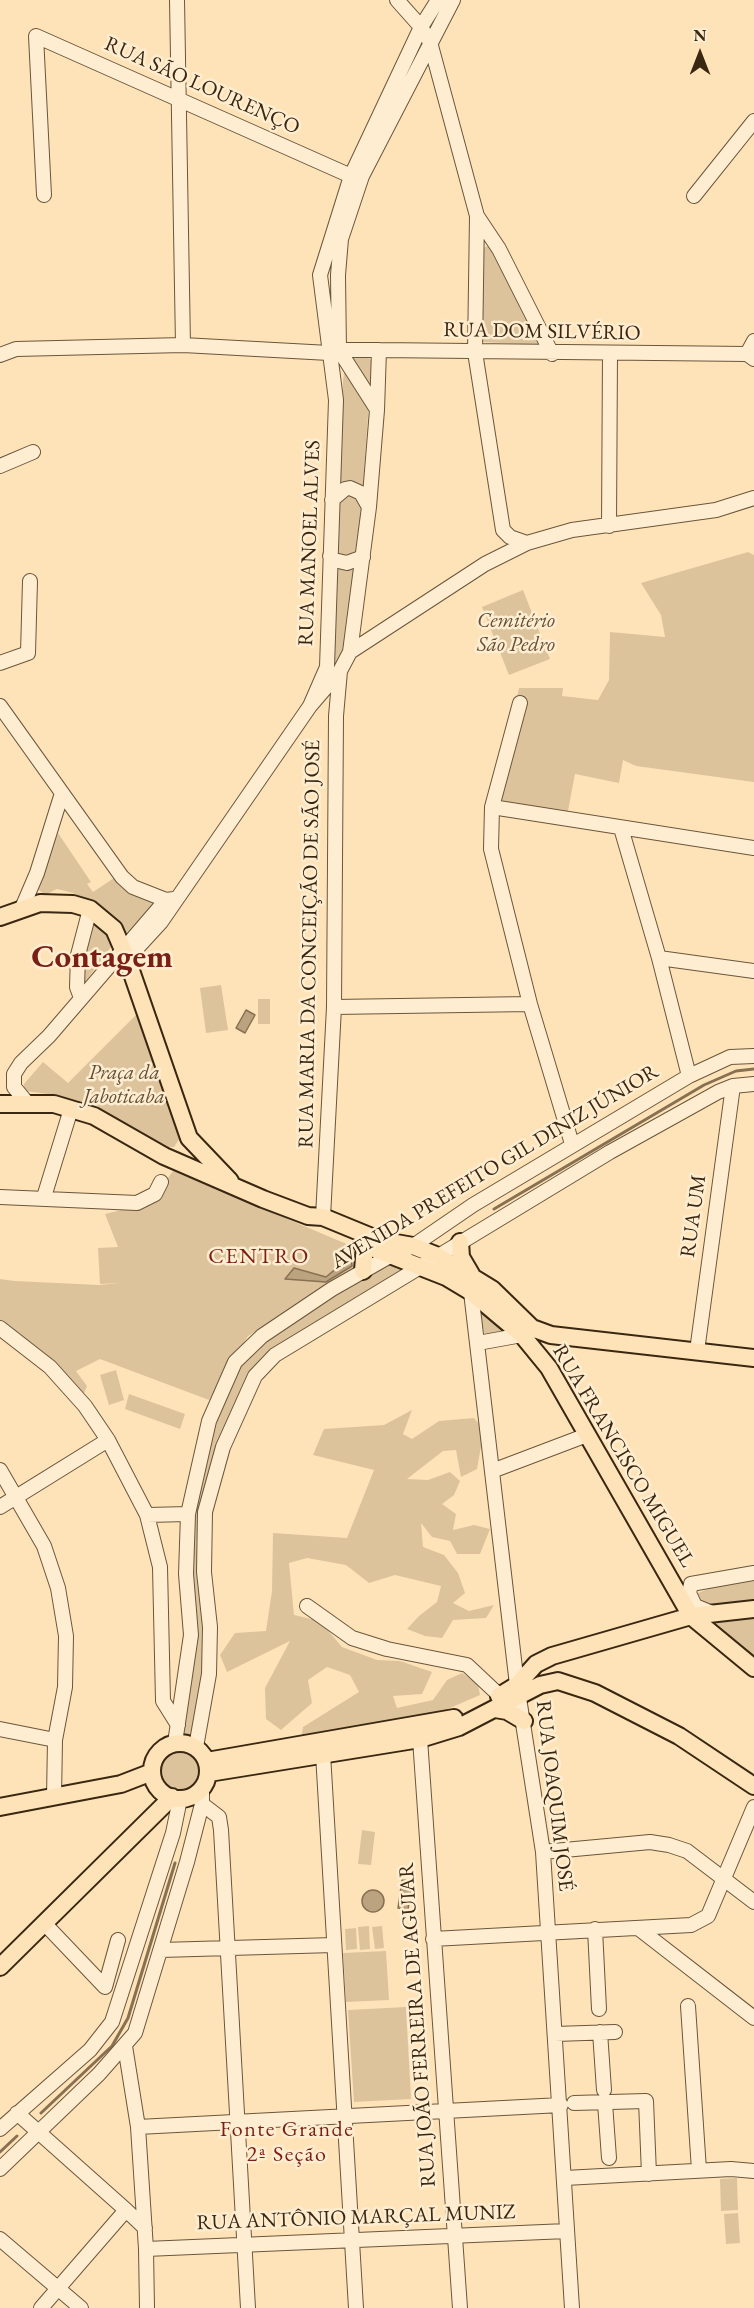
<!DOCTYPE html>
<html>
<head>
<meta charset="utf-8">
<style>
	body { margin:0 }
	#map { position:relative; width:754px; height:2308px; overflow:hidden; background:#ffe3b8; font-family:"EB Garamond",serif }
	canvas { display:block }
	.north { position:absolute; left:670px; top:24px; width:60px; height:60px; -webkit-text-stroke:4px #ffedd1; paint-order:stroke; rotate:0deg; font-size:16px; font-weight:700; line-height:24px; text-align:center; color:#392711 }
	.north::after { content:''; display:block; margin:auto; width:21px; height:27px; background:#392711; clip-path:polygon(50% 0,100% 100%,50% 72%,0 100%) }
</style>
</head>
<body>
<div id="map">
<canvas width="754" height="2308"></canvas>
<div class="north">N</div>
</div>
<script>
const c = document.querySelector('canvas').getContext('2d');
c.lineJoin = 'round';
function fillPath(path, color) { c.fillStyle = color; c.fill(path, 'evenodd'); }
const poly = rows => new Path2D(rows.map(r => 'M' + r).join(''));
function trace(path, color, width, dash) { c.strokeStyle = color; c.lineWidth = width; c.lineCap = dash ? 'butt' : 'round'; c.setLineDash(dash || []); c.stroke(path); }
function drawText(font, color, halo, rows, align = 'center') {
  c.font = font + ' "EB Garamond",serif'; c.lineWidth = 5; c.setLineDash([]); c.textBaseline = 'middle'; c.strokeStyle = halo; c.fillStyle = color; for (const [text, x, y, turn = 0] of rows) {
    c.save(); c.translate(x, y); c.rotate((+turn || 0) * Math.PI / 180); c.textAlign = isNaN(turn) ? turn : align; if (halo) c.strokeText(text, 0, 0); c.fillText(text, 0, 0); c.restore();
  }
}
const green = poly([
	[487,246,491,249,541,345,482,342,482,249],
	[347,354,368,357,372,361,354,606,348,646,331,677,336,524,343,380],
	[748,552,754,555,754,782,636,766,623,760,619,783,575,774,567,816,498,805,526,699,517,697,519,688,563,688,562,696,598,700,609,680,610,632,665,637,661,615,641,583],
	[523,590,550,659,509,675,482,607],
	[58,833,91,882,87,884,93,892,117,876,159,903,127,937,95,903,73,893,57,889,45,895,35,887],
	[93,922,114,943,82,986,85,948],
	[221,985,228,1030,206,1033,200,988],
	[258,999,270,999,270,1024,258,1024],
	[140,1011,180,1127,180,1138,174,1147,160,1147,57,1095,24,1091,24,1084,43,1062,68,1083],
	[173,1171,361,1250,360,1267,248,1336,209,1400,100,1359,76,1371,87,1386,82,1398,0,1324,0,1279,15,1281,99,1285,119,1283,100,1284,98,1248,118,1247,105,1214,134,1207,156,1194],
	[388,1264,406,1269,267,1354,255,1369,201,1507,204,1674,190,1738,178,1736,197,1485,218,1415,240,1365,269,1336,320,1302],
	[476,1302,508,1332,497,1337,485,1335],
	[116,1370,124,1400,109,1405,100,1375],
	[129,1394,185,1414,180,1429,125,1409],
	[412,1410,403,1434,412,1439,439,1421,474,1418,484,1430,477,1469,461,1477,456,1450,443,1451,407,1479,428,1480,450,1472,460,1481,454,1495,442,1504,456,1514,453,1530,474,1525,490,1529,480,1554,457,1554,450,1541,432,1537,421,1523,423,1547,444,1555,458,1573,465,1593,453,1603,469,1611,494,1605,486,1618,453,1620,442,1638,425,1636,407,1629,419,1616,437,1602,441,1586,395,1575,369,1583,346,1565,307,1558,289,1563,294,1615,320,1621,342,1647,377,1660,400,1661,432,1672,422,1694,393,1696,397,1708,433,1700,447,1680,462,1673,478,1684,480,1695,427,1718,301,1739,303,1727,359,1692,350,1675,327,1667,308,1680,312,1703,281,1730,266,1719,265,1688,290,1641,227,1672,220,1655,235,1633,266,1631,272,1591,273,1533,347,1538,374,1470,313,1455,324,1429,384,1425],
	[754,1580,754,1663,715,1633,696,1594,712,1587],
	'160 1771a21 21 0 1 1 42 0a21 21 0 1 1-42 0Z',
	[362,1830,375,1832,371,1865,358,1864],
	[369,1926,370,1949,360,1950,358,1927],
	[382,1926,384,1948,375,1949,372,1927],
	[356,1928,357,1949,346,1950,345,1929],
	[386,1951,389,2000,346,2002,343,1953],
	[406,2007,411,2099,354,2102,348,2010],
	[737,2178,738,2210,721,2211,720,2179],
	[738,2213,740,2243,726,2244,724,2214]
]);
const water = poly([
	[246,1010,255,1015,245,1033,236,1028,246,1010],
	[351,1256,352,1266,326,1282,285,1279,294,1268,326,1277,351,1256],
	[402,1880,412,1881,408,1910,398,1908,402,1880],
	'362 1901a11 11 0 1 1 22 0a11 11 0 1 1-22 0Z'
]);
const stream = poly([
	[494,1209,704,1085,736,1071,754,1069],
	[41,2113,112,2046,128,2018,175,1863],
	[0,2152,17,2136]
]);
const minor = poly([
	[177,0,183,345],
	[397,0,421,27,430,42,477,216,499,249,552,354],
	[44,195,36,36,351,176],
	[694,196,754,121],
	[477,216,475,352,503,530,510,537,527,543],
	[747,354,754,341],
	[0,355,16,349,183,345,329,353,339,350,379,350,747,354,754,359],
	[376,408,339,350,338,275,341,239,362,176,453,0],
	[0,466,33,452],
	[332,500,345,489,350,488,361,493,369,507],
	[609,526,610,354],
	[330,556,334,560,347,563,363,557],
	[350,652,485,564,527,543,572,530,716,510,754,498],
	[0,663,28,653,30,581],
	[520,703,492,807,491,849,530,1004,572,1144],
	[0,706,122,877,133,887,166,900],
	[310,706,327,667,336,400,320,275,351,176,421,27,438,0],
	[492,807,754,848],
	[621,828,659,958,689,1076],
	[22,908,37,873,62,793],
	[659,958,754,971],
	[127,959,161,922,310,706,340,671,350,652,369,507,377,410,379,350],
	[81,998,77,987,78,955,90,909],
	[334,1007,530,1004],
	[28,1104,14,1087,14,1074,21,1063,49,1036,166,900,174,899],
	[0,1197,137,1203,155,1194,161,1182],
	[44,1197,71,1109],
	[323,1217,334,1007,336,716,340,671],
	[471,1292,517,1685,543,1852,572,2308],
	[0,1328,50,1367,85,1406,108,1440,147,1515,160,1567,163,1701,178,1725],
	[478,1343,522,1335,528,1330],
	[697,1351,733,1086],
	[0,1470,44,1546,58,1588,66,1636,65,1687,55,1740,54,1797],
	[492,1471,587,1435],
	[0,1507,108,1440],
	[147,1515,188,1514],
	[307,1606,352,1638,387,1649,467,1665,499,1695],
	[712,1613,695,1606,689,1593,691,1584,754,1573],
	[0,1729,55,1740],
	[420,1739,460,2308],
	[175,1743,191,1635,186,1574,188,1514,209,1421,235,1362,262,1336,332,1289,390,1256,413,1246,473,1205,689,1076,730,1057,754,1056],
	[196,1747,209,1674,210,1627,204,1572,205,1512,223,1447,255,1376,275,1355,610,1152,718,1092,733,1086,754,1084],
	[323,1754,356,2308],
	[202,1804,219,1817,221,1830,248,2308],
	[543,1852,650,1842,669,1845,687,1851,754,1902],
	[44,1923,105,1987,118,1940],
	[638,1928,754,2018],
	[595,1929,599,2009],
	[433,1939,691,1925,708,1916,754,1807],
	[161,1950,334,1945],
	[688,2006,699,2170],
	[600,2032,604,2090],
	[555,2034,615,2032],
	[125,2046,138,2127,146,2249,147,2308],
	[574,2103,646,2101,649,2174],
	[605,2103,609,2158],
	[17,2113,126,2210],
	[138,2127,561,2105],
	[0,2129,90,2050,112,2022,173,1833,180,1799],
	[0,2169,99,2074,135,2033,187,1862,202,1804,202,1790],
	[565,2178,731,2169,754,2171],
	[0,2239,81,2308],
	[146,2249,567,2231],
	[41,2308,126,2210,145,2228]
]);
const major = poly([
	[0,917,40,903,73,904,90,909,114,929,127,959,189,1138,230,1181],
	[0,1104,54,1104,94,1116,164,1156,263,1199,308,1216,323,1217,379,1240,413,1246,438,1256,492,1289,532,1328,551,1335,754,1358],
	[460,1242,461,1257,471,1274],
	[362,1244,446,1277,471,1292,522,1335,549,1368,691,1616,754,1668],
	[363,1271,365,1245],
	[499,1696,517,1685,536,1664,552,1656,691,1616,754,1609],
	[495,1709,507,1711,524,1721],
	'152 1771a28 28 0 1 1 56 0a28 28 0 1 1-56 0Z',
	[207,1761,454,1718],
	[209,1773,420,1739,459,1727,540,1685,558,1681,595,1693,679,1736,754,1786],
	[0,1807,121,1784,152,1772],
	[0,1967,172,1797]
]);
const streetNames = [
	["RUA SÃO LOURENÇO",202,86,24],
	["RUA DOM SILVÉRIO",542,332,1],
	["RUA MANOEL ALVES",310,543,-88],
	["RUA MARIA DA CONCEIÇÃO DE SÃO JOSÉ",310,944,-89],
	["AVENIDA PREFEITO GIL DINIZ JÚNIOR",495,1167,-31],
	["RUA UM",694,1216,-82],
	["RUA FRANCISCO MIGUEL",623,1456,59],
	["RUA JOAQUIM JOSÉ",554,1796,83],
	["RUA JOÃO FERREIRA DE AGUIAR",418,2025,-94],
	["RUA ANTÔNIO MARÇAL MUNIZ",356,2218,-2]
];
const parkNames = [
	["Cemitério",516,621],
	["São Pedro",516,645],
	["Praça da",124,1073],
	["Jaboticaba",124,1097]
];
const neighbourhoodNames = [
	["CENTRO",259,1257],
	["Fonte Grande",287,2130],
	["2ª Seção",287,2155]
];
const townNames = [
	["Contagem",102,958]
];
fillPath(green, '#ddc39c');
fillPath(water, '#bca37f');
trace(water, '#887153', 1.5);
trace(stream, '#887153', 3);
trace(minor, '#6a563b', 16);
trace(major, '#392711', 20);
trace(minor, '#ffedd1', 14);
trace(major, '#ffe3b8', 16);
drawText('21px', '#392711', '#ffedd1', streetNames);
drawText('italic 21px', '#624e34', '#ffedd1', parkNames);
c.letterSpacing = '1.5px';
drawText('22px', '#7a1f14', '#ffedd1', neighbourhoodNames);
c.letterSpacing = '0px';
drawText('bold 33px', '#7a1f14', '#ffedd1', townNames);
</script>
</body>
</html>
